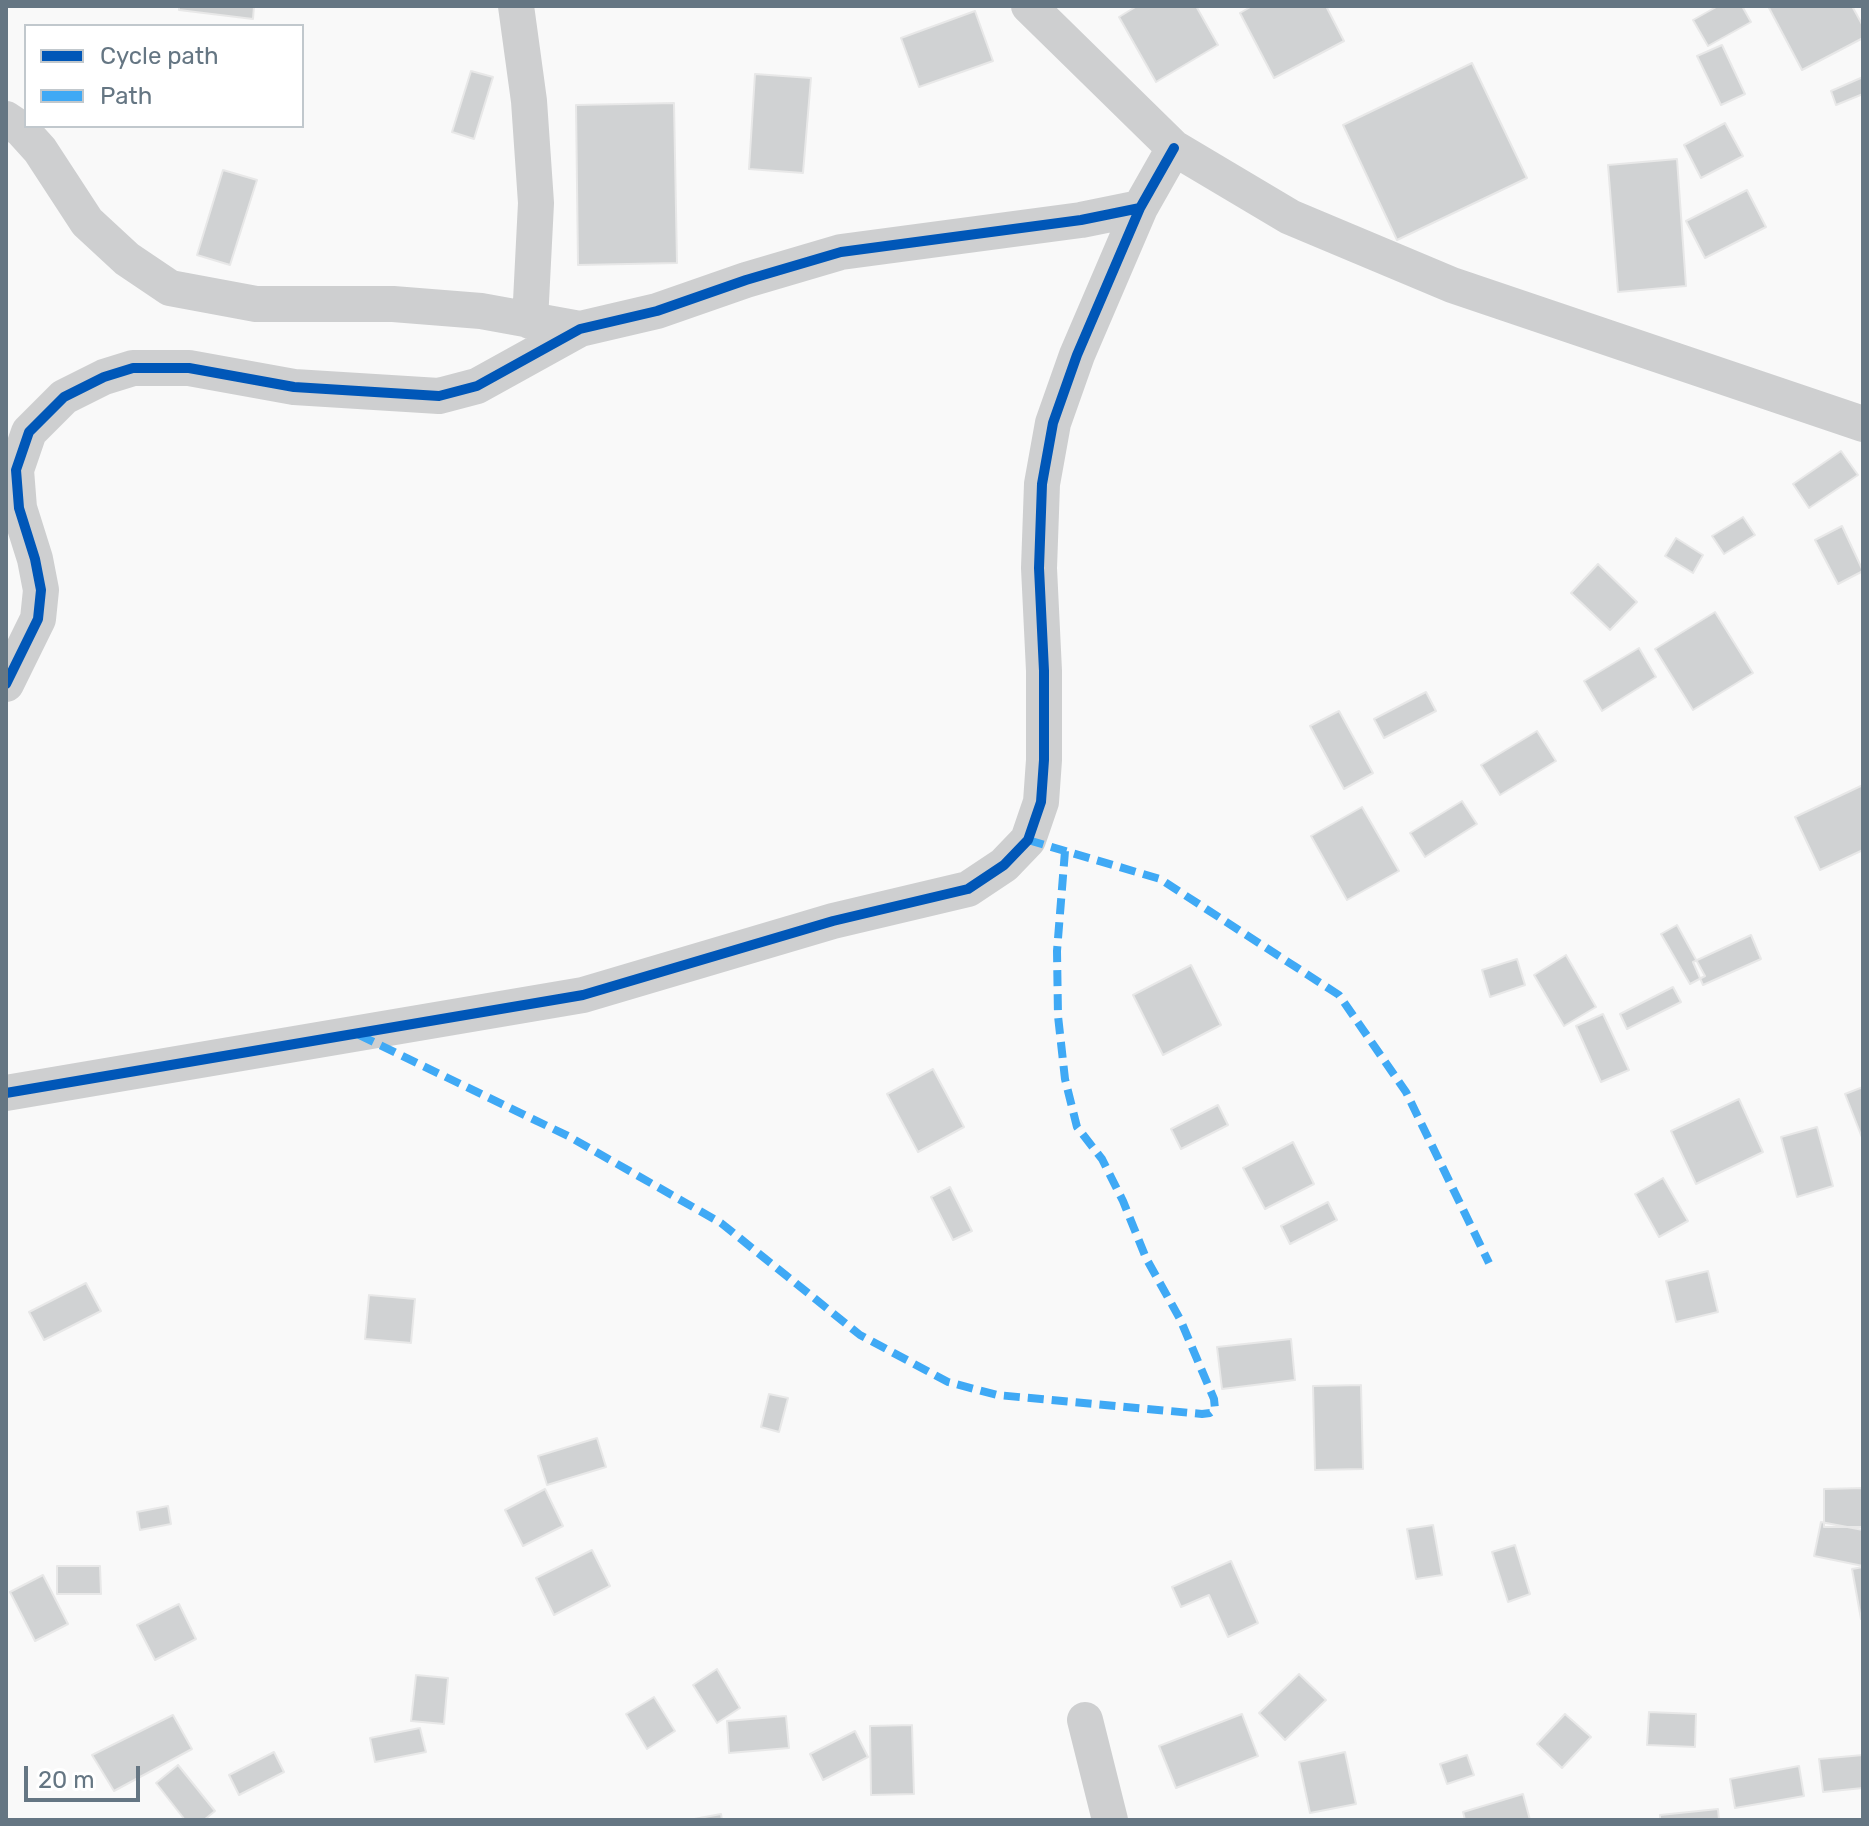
<!DOCTYPE html>
<html>
<head>
<meta charset="utf-8">
<style>
	body { margin:0 }
	#map { position:relative; width:1869px; height:1826px; overflow:hidden; background:#f9f9f9; font-family:Rubik,sans-serif }
	canvas { display:block }
	.frame { position:absolute; inset:0; border:8px solid #657683; pointer-events:none }
	.legend { position:absolute; left:24px; top:24px; width:280px; height:104px; box-sizing:border-box; background:#fff; border:2px solid #c1c8cd; margin:0; padding:10px 14px; list-style:none; font-size:24px; color:#657683 }
	.legend li { display:flex; align-items:center; gap:16px; height:40px }
	.legend b { width:40px; border:2px solid #c1c8cd }
	.scale { position:absolute; left:24px; top:1766px; width:116px; height:36px; box-sizing:border-box; border:4px solid #657683; border-top:0; padding-left:10px; font-size:24px; line-height:28px; white-space:nowrap; color:#657683; -webkit-text-stroke:6px #fff; paint-order:stroke }
</style>
</head>
<body>
<div id="map">
<canvas width="1869" height="1826"></canvas>
<div class="frame"></div>
<ul class="legend">
<li><b style="height:10px;background:#0057b8"></b>Cycle path</li>
<li><b style="height:10px;background:#3fa9f5"></b>Path</li>
</ul>
<div class="scale">20 m</div>
</div>
<script>
const c = document.querySelector('canvas').getContext('2d');
c.lineJoin = 'round';
function fillPath(path, color) { c.fillStyle = color; c.fill(path, 'evenodd'); }
const poly = rows => new Path2D(rows.map(r => 'M' + r).join(''));
function trace(path, color, width, dash) { c.strokeStyle = color; c.lineWidth = width; c.lineCap = dash ? 'butt' : 'round'; c.setLineDash(dash || []); c.stroke(path); }
const building = poly([
	[179,6,254,6,253,19,179,10,179,6],
	[1137,6,1196,6,1218,45,1156,82,1119,17,1137,6],
	[1252,6,1326,6,1344,41,1274,78,1240,13,1252,6],
	[1718,6,1742,6,1751,22,1708,46,1693,20,1718,6],
	[1768,6,1852,6,1863,26,1863,38,1802,70,1768,6],
	[975,11,993,61,919,87,901,38,975,11],
	[1722,45,1745,94,1721,105,1697,56,1722,45],
	[1472,63,1527,178,1397,240,1343,125,1472,63],
	[471,71,493,77,474,139,452,132,471,71],
	[755,74,811,78,803,173,749,169,755,74],
	[1863,77,1863,94,1836,105,1831,91,1863,77],
	[674,103,677,263,578,265,576,105,674,103],
	[1725,123,1743,156,1701,178,1684,145,1725,123],
	[1677,159,1686,286,1618,292,1608,165,1677,159],
	[223,170,257,180,230,265,197,255,223,170],
	[1747,190,1766,227,1705,258,1686,221,1747,190],
	[1841,451,1858,475,1809,508,1793,484,1841,451],
	[1743,517,1755,535,1724,554,1712,536,1743,517],
	[1842,526,1863,571,1838,584,1815,540,1842,526],
	[1676,538,1703,555,1693,573,1665,556,1676,538],
	[1598,564,1637,602,1610,630,1571,593,1598,564],
	[1715,612,1753,673,1693,710,1655,649,1715,612],
	[1639,648,1656,677,1602,711,1584,681,1639,648],
	[1426,692,1436,711,1384,738,1374,719,1426,692],
	[1339,711,1373,773,1344,789,1310,726,1339,711],
	[1537,731,1556,761,1500,795,1481,765,1537,731],
	[1863,785,1863,850,1820,870,1795,817,1863,785],
	[1462,801,1477,824,1425,857,1410,833,1462,801],
	[1362,807,1399,871,1347,900,1311,836,1362,807],
	[1677,925,1705,976,1690,984,1661,934,1677,925],
	[1751,935,1761,959,1703,985,1693,962,1751,935],
	[1566,955,1596,1007,1564,1026,1534,975,1566,955],
	[1517,959,1525,985,1490,997,1482,970,1517,959],
	[1191,965,1221,1025,1163,1055,1133,995,1191,965],
	[1673,987,1681,1002,1627,1029,1620,1014,1673,987],
	[1603,1014,1629,1070,1601,1082,1576,1026,1603,1014],
	[933,1069,964,1127,918,1152,887,1094,933,1069],
	[1863,1087,1863,1140,1845,1094,1863,1087],
	[1739,1099,1763,1152,1696,1184,1671,1131,1739,1099],
	[1218,1105,1228,1125,1181,1149,1171,1129,1218,1105],
	[1817,1127,1833,1186,1797,1197,1781,1137,1817,1127],
	[1293,1142,1314,1184,1265,1209,1243,1168,1293,1142],
	[1663,1178,1688,1221,1659,1237,1635,1194,1663,1178],
	[950,1187,972,1231,953,1240,931,1197,950,1187],
	[1328,1202,1337,1220,1290,1244,1281,1226,1328,1202],
	[1708,1271,1718,1312,1676,1322,1666,1281,1708,1271],
	[86,1283,101,1311,44,1340,29,1312,86,1283],
	[369,1295,415,1299,411,1343,365,1339,369,1295],
	[1291,1339,1295,1380,1222,1389,1217,1347,1291,1339],
	[1361,1385,1363,1469,1315,1470,1313,1386,1361,1385],
	[769,1394,788,1398,779,1432,761,1427,769,1394],
	[597,1438,606,1467,547,1485,538,1456,597,1438],
	[1863,1488,1863,1527,1824,1527,1824,1489,1863,1488],
	[545,1489,563,1526,523,1546,505,1510,545,1489],
	[168,1506,171,1524,140,1530,137,1512,168,1506],
	[1821,1522,1863,1530,1863,1566,1814,1556,1821,1522],
	[1433,1525,1442,1575,1416,1579,1407,1529,1433,1525],
	[1515,1545,1530,1594,1508,1602,1492,1552,1515,1545],
	[592,1550,610,1586,554,1615,536,1578,592,1550],
	[1231,1561,1258,1623,1228,1637,1209,1595,1181,1607,1172,1587,1231,1561],
	[57,1566,100,1566,101,1594,57,1594,57,1566],
	[1863,1567,1863,1618,1861,1619,1852,1569,1863,1567],
	[43,1575,68,1624,35,1641,10,1592,43,1575],
	[179,1604,196,1639,155,1660,137,1625,179,1604],
	[717,1669,740,1708,717,1723,693,1685,717,1669],
	[1299,1674,1326,1700,1285,1740,1259,1713,1299,1674],
	[416,1675,448,1678,444,1724,411,1721,416,1675],
	[654,1697,675,1731,647,1749,626,1714,654,1697],
	[1649,1712,1696,1714,1695,1747,1647,1745,1649,1712],
	[1242,1714,1258,1756,1176,1788,1159,1746,1242,1714],
	[1565,1714,1591,1737,1562,1768,1537,1744,1565,1714],
	[173,1715,192,1749,114,1791,92,1755,173,1715],
	[786,1716,789,1748,729,1753,727,1721,786,1716],
	[912,1725,914,1794,871,1795,870,1726,912,1725],
	[420,1728,426,1752,375,1762,370,1738,420,1728],
	[855,1731,868,1757,823,1780,810,1754,855,1731],
	[274,1752,284,1772,239,1795,229,1775,274,1752],
	[1345,1752,1356,1804,1310,1813,1299,1762,1345,1752],
	[1467,1755,1474,1775,1447,1784,1440,1764,1467,1755],
	[1863,1755,1863,1788,1823,1792,1819,1759,1863,1755],
	[178,1765,215,1811,204,1820,185,1820,156,1783,178,1765],
	[1799,1766,1804,1796,1735,1808,1730,1779,1799,1766],
	[1523,1794,1530,1820,1465,1820,1463,1812,1523,1794],
	[1718,1809,1719,1820,1660,1820,1660,1815,1718,1809],
	[721,1814,722,1820,689,1820,721,1814]
]);
const minor = poly([
	[516,6,529,101,536,203,530,321],
	[1029,6,1174,148,1290,217,1452,285,1863,424],
	[6,119,21,129,40,150,87,222,127,259,170,288,256,304,393,304,481,311,580,329],
	[6,684,38,619,41,590,35,559,19,508,16,470,29,432,64,397,104,377,133,368,189,368,294,387,439,396,477,386,580,329,657,311,746,280,841,252,1081,220,1140,208],
	[6,1093,583,995,833,921,968,889,1004,865,1028,840,1041,802,1044,760,1044,671,1039,568,1042,484,1053,423,1077,355,1140,208,1174,148],
	[1085,1720,1110,1820]
]);
const quiet = poly([
	[1028,840,1160,879,1339,995,1406,1092,1489,1263],
	[359,1035,568,1136,721,1223,860,1335,948,1382,997,1395,1202,1414,1210,1413,1215,1409,1214,1399,1180,1319,1146,1258,1123,1201,1102,1159,1077,1127,1065,1079,1058,1016,1057,951,1065,851]
]);
const cycleway = poly([
	[6,684,38,619,41,590,35,559,19,508,16,470,29,432,64,397,104,377,133,368,189,368,294,387,439,396,477,386,580,329,657,311,746,280,841,252,1081,220,1140,208],
	[6,1093,583,995,833,921,968,889,1004,865,1028,840,1041,802,1044,760,1044,671,1039,568,1042,484,1053,423,1077,355,1140,208,1174,148]
]);
fillPath(building, '#d0d2d3');
trace(building, '#e8e8e8', 2);
trace(minor, '#cecfd0', 36);
trace(quiet, '#3fa9f5', 8, [16, 8]);
trace(cycleway, '#0057b8', 10);
</script>
</body>
</html>
